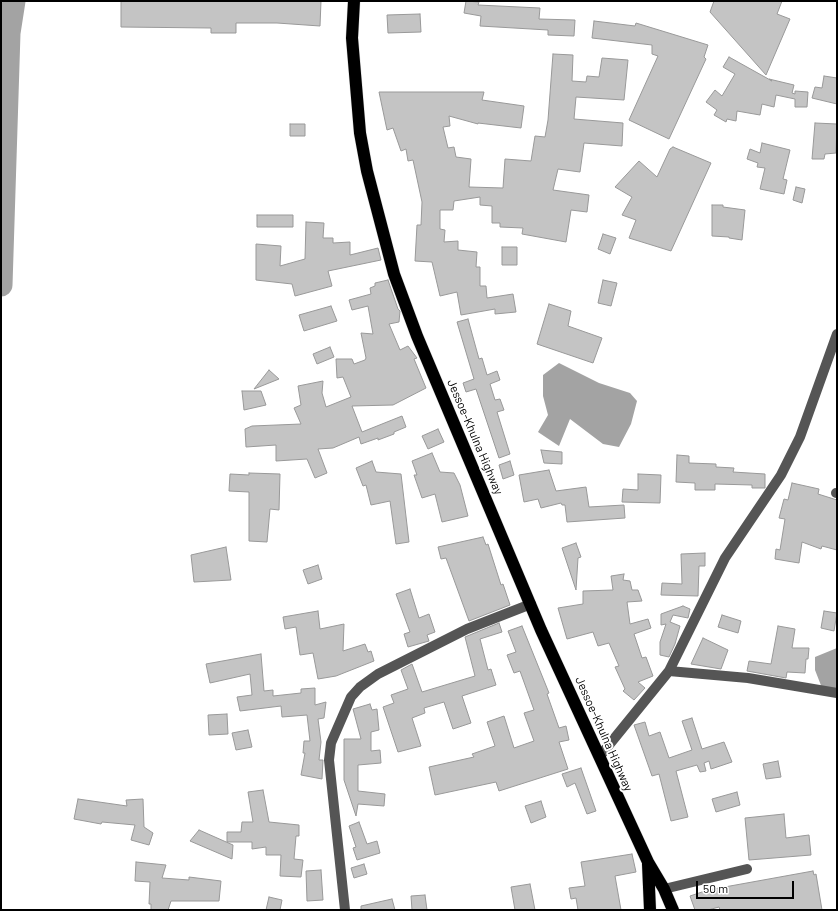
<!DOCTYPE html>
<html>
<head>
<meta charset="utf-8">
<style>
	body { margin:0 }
	#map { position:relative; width:838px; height:911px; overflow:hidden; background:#fff; font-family:Barlow,sans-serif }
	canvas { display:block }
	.frame { position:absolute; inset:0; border:2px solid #000; pointer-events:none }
	.scale { position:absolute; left:696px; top:881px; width:98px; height:18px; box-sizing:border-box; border:2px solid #000; border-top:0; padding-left:5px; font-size:12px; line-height:14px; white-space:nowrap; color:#000; -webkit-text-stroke:3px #fff; paint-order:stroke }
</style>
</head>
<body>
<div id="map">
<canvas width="838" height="911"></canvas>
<div class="frame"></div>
<div class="scale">50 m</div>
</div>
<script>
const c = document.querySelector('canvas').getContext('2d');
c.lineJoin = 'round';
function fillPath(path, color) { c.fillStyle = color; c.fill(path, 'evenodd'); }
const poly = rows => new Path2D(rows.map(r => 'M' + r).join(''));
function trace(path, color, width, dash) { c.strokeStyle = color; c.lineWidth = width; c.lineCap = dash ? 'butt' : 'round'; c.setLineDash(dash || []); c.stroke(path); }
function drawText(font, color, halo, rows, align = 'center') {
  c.font = font + ' Barlow,sans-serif'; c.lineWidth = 4; c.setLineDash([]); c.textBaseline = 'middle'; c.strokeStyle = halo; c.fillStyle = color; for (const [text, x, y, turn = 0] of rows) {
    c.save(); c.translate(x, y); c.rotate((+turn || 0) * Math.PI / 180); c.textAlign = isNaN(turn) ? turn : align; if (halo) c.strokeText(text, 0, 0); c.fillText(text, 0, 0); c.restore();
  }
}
const water = poly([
	[559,363,599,383,630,393,637,401,631,424,619,447,603,444,570,419,559,446,538,432,548,415,543,396,543,375],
	[837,648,837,692,822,688,815,670,815,657]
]);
const river = poly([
	[1,285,9,33,14,1]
]);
const building = poly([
	[121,1,321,1,320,26,277,23,236,23,236,33,211,33,211,28,121,27,121,1],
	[466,1,479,2,478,5,540,8,539,19,575,20,574,36,548,35,548,30,480,26,481,16,464,13,466,1],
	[714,1,782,1,777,14,790,19,766,75,710,12,714,1],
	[420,14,421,32,388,33,387,15,420,14],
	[594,21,635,26,636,23,708,45,704,57,706,59,669,139,629,120,658,56,652,54,652,45,592,38,594,21],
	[553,54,573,55,572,81,586,82,587,76,599,77,602,58,628,60,624,100,576,97,574,119,623,123,622,146,584,143,580,172,558,169,553,190,589,195,587,212,571,210,566,242,522,234,523,228,500,227,500,223,492,223,492,206,480,205,480,197,454,201,453,210,440,210,440,229,445,230,444,242,458,241,458,250,477,252,476,267,480,267,480,286,486,286,487,298,513,294,516,312,495,314,495,309,461,315,457,292,440,296,432,262,415,261,417,225,421,225,422,202,413,160,408,161,406,149,401,151,393,128,387,130,379,92,484,92,482,100,524,106,521,128,478,123,478,124,449,116,450,126,443,127,448,148,454,147,456,157,471,159,469,187,503,188,505,159,531,161,535,136,545,137,548,120,553,54],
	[729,57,772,81,769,79,794,85,792,93,795,94,795,91,808,92,807,107,795,107,795,99,776,95,774,107,762,104,760,115,737,111,736,121,727,119,726,122,714,115,717,110,706,102,715,90,722,96,735,74,723,67,729,57],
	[824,76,837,78,837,104,812,98,815,87,822,88,824,76],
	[815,123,837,124,836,153,825,154,824,159,812,159,815,123],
	[290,124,305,124,305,136,290,136,290,124],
	[762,143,790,150,783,179,787,180,784,194,760,189,765,168,757,167,758,163,747,159,750,149,760,153,762,143],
	[673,147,711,163,671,251,629,238,636,220,622,215,632,197,615,187,639,161,657,177,670,149,673,147],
	[796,187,805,189,802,203,793,200,796,187],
	[712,205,723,205,723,207,745,210,742,240,729,238,729,237,712,236,712,205],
	[257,215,293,215,293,227,257,227,257,215],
	[306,222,324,223,323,238,333,238,333,243,350,242,350,255,378,248,381,260,328,271,332,286,295,296,292,284,256,280,256,244,281,246,280,266,305,259,306,222],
	[603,234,616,238,610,254,598,249,603,234],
	[502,247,517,247,517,265,502,265,502,247],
	[388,280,398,309,400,311,399,322,389,324,400,350,408,346,417,358,414,359,426,388,393,405,352,406,362,432,402,416,406,427,394,432,394,434,378,440,378,438,361,444,359,437,333,448,318,449,327,473,315,478,307,459,276,461,276,445,246,447,245,429,252,426,301,424,294,408,301,405,298,386,323,381,322,393,326,407,351,397,343,377,337,378,336,359,352,359,354,364,365,360,366,358,361,333,373,334,368,306,352,310,349,300,371,294,370,288,375,286,375,283,388,280],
	[603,280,617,283,611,306,598,303,603,280],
	[549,304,571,311,568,326,602,338,593,363,537,344,549,304],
	[331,306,337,321,304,331,299,315,331,306],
	[468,319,479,359,482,358,487,375,497,371,500,380,490,384,495,400,500,399,504,410,497,412,510,454,499,458,476,389,466,392,463,383,474,379,457,322,468,319],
	[330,347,334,357,317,364,313,354,330,347],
	[269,370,279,379,254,389,269,370],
	[242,391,261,391,266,405,244,410,242,391],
	[438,429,444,442,428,449,422,436,438,429],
	[541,450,562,452,562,464,544,463,541,450],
	[432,453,440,472,454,473,460,485,468,516,442,522,435,494,422,498,414,475,417,475,412,461,432,453],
	[677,455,689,456,689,463,716,464,716,467,734,468,733,472,765,474,765,488,752,488,752,485,715,484,715,490,695,490,695,483,676,482,677,455],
	[372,461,376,472,401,474,409,542,396,544,390,501,371,505,366,485,363,486,356,468,372,461],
	[510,461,514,475,503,479,499,465,510,461],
	[549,470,556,491,586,487,589,507,624,505,625,518,567,522,565,505,562,505,561,503,541,508,538,499,524,502,519,475,549,470],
	[249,473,280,474,279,510,270,509,267,542,249,541,249,492,229,491,230,474,249,475,249,473],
	[638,474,661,475,660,503,622,502,623,489,638,490,638,474],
	[792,483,819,489,818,494,837,500,837,550,822,546,821,549,802,542,799,563,775,559,776,549,780,550,785,519,779,518,784,499,788,500,792,483],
	[483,537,486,545,488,544,501,585,503,584,510,605,469,621,446,558,441,559,438,547,483,537],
	[576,543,581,557,578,558,576,590,562,548,576,543],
	[226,547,231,580,194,582,191,555,226,547],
	[705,553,705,566,699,566,698,596,661,595,662,583,682,584,681,554,705,553],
	[318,565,322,579,308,584,303,570,318,565],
	[624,574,623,580,630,581,632,590,638,590,642,601,627,602,630,624,648,619,651,628,634,634,642,658,646,657,653,676,638,682,645,688,634,700,623,691,625,689,615,667,619,666,609,643,598,646,593,632,567,639,558,608,583,604,583,591,613,590,611,576,624,574],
	[410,589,419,618,429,614,435,632,427,635,429,641,408,647,404,634,410,632,396,594,410,589],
	[683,606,690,609,688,618,673,615,670,622,680,626,675,644,669,657,660,655,660,642,666,624,661,625,661,614,683,606],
	[318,611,320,629,344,624,343,651,365,644,368,652,371,651,374,661,336,676,318,679,313,653,300,655,296,627,285,629,283,617,318,611],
	[824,611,837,613,834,631,821,628,824,611],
	[722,615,741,621,738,633,718,627,722,615],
	[499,623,502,632,480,639,488,670,491,669,496,685,462,696,471,723,453,729,444,702,424,708,425,713,412,718,421,746,398,752,383,707,394,703,391,695,408,689,401,670,412,664,422,692,475,676,465,637,499,623],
	[522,626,549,693,547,694,559,728,566,726,569,740,559,742,568,769,499,791,496,782,435,795,429,767,474,757,472,754,495,746,487,722,504,716,514,748,534,741,524,713,534,710,520,671,514,673,507,655,516,652,508,631,522,626],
	[778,626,795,629,792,648,809,648,808,659,806,659,805,673,787,672,786,678,747,671,749,661,771,664,778,626],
	[703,638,728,650,721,669,691,664,703,638],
	[261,654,264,691,273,690,273,696,301,693,301,689,315,688,315,705,326,702,324,718,318,719,321,742,319,760,323,760,322,779,301,775,305,753,303,753,304,741,310,741,307,715,282,717,281,706,240,711,237,697,252,695,250,674,210,683,206,664,261,654],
	[370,704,372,710,377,709,379,730,371,732,371,751,380,750,381,763,358,765,358,791,385,794,384,806,358,804,356,816,344,780,344,739,361,739,353,709,370,704],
	[227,714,228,734,209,735,208,715,227,714],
	[692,718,702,749,724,742,732,762,711,769,709,761,704,763,706,771,700,772,697,765,676,771,688,817,671,821,659,774,652,776,634,725,645,722,649,736,660,732,669,758,692,750,682,721,692,718],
	[248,730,252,747,236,750,232,733,248,730],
	[778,761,781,777,766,779,763,764,778,761],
	[581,768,596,811,587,814,575,783,567,787,562,774,581,768],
	[263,790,269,822,299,825,299,836,296,836,294,859,303,860,301,877,280,876,281,855,266,855,266,847,252,849,252,842,227,842,227,832,241,832,242,822,253,822,248,792,263,790],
	[737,792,740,805,716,812,712,799,737,792],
	[78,799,127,806,126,800,143,799,144,827,153,833,149,845,131,840,135,825,102,822,101,824,74,819,78,799],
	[541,801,546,817,531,823,525,806,541,801],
	[784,814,786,838,809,835,811,855,749,860,745,818,784,814],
	[359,822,367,844,377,841,380,853,357,860,353,848,356,847,349,826,359,822],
	[199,830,233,845,232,859,190,841,199,830],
	[632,854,636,872,615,876,621,910,578,910,576,898,571,899,569,888,585,886,581,862,632,854],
	[136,862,166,865,162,878,189,880,189,877,221,881,219,901,171,901,168,910,151,910,151,904,149,904,150,882,135,881,136,862],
	[364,864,367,874,354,878,351,868,364,864],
	[321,870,323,900,307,901,306,871,321,870],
	[813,871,814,875,816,874,822,910,720,910,719,907,708,910,695,910,690,896,708,890,813,871],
	[530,884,535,910,515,910,511,887,530,884],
	[425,895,427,910,412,910,411,896,425,895],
	[269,897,282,900,280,910,266,910,269,897],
	[392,899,395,910,361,910,361,906,392,899]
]);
const minor = poly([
	[836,493,837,493],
	[669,671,748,678,837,693],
	[600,756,669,671,725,558,781,475,800,437,837,334],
	[664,889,747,869],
	[345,910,329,760,331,743,351,697,360,687,378,674,467,629,531,604]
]);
const highway = poly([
	[354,1,352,38,360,133,367,171,394,274,417,336,541,630,648,862,664,889,673,910],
	[648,864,650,910]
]);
const streetNames = [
	["Jessoe-Khulna Highway",475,437,67],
	["Jessoe-Khulna Highway",604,734,66]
];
fillPath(water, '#a3a3a3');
trace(river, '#a3a3a3', 23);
fillPath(building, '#c4c4c4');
trace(building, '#999', 1);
trace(highway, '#dbdbdb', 13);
trace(minor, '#555', 10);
trace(highway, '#000', 12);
drawText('12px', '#000', '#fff', streetNames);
</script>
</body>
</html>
